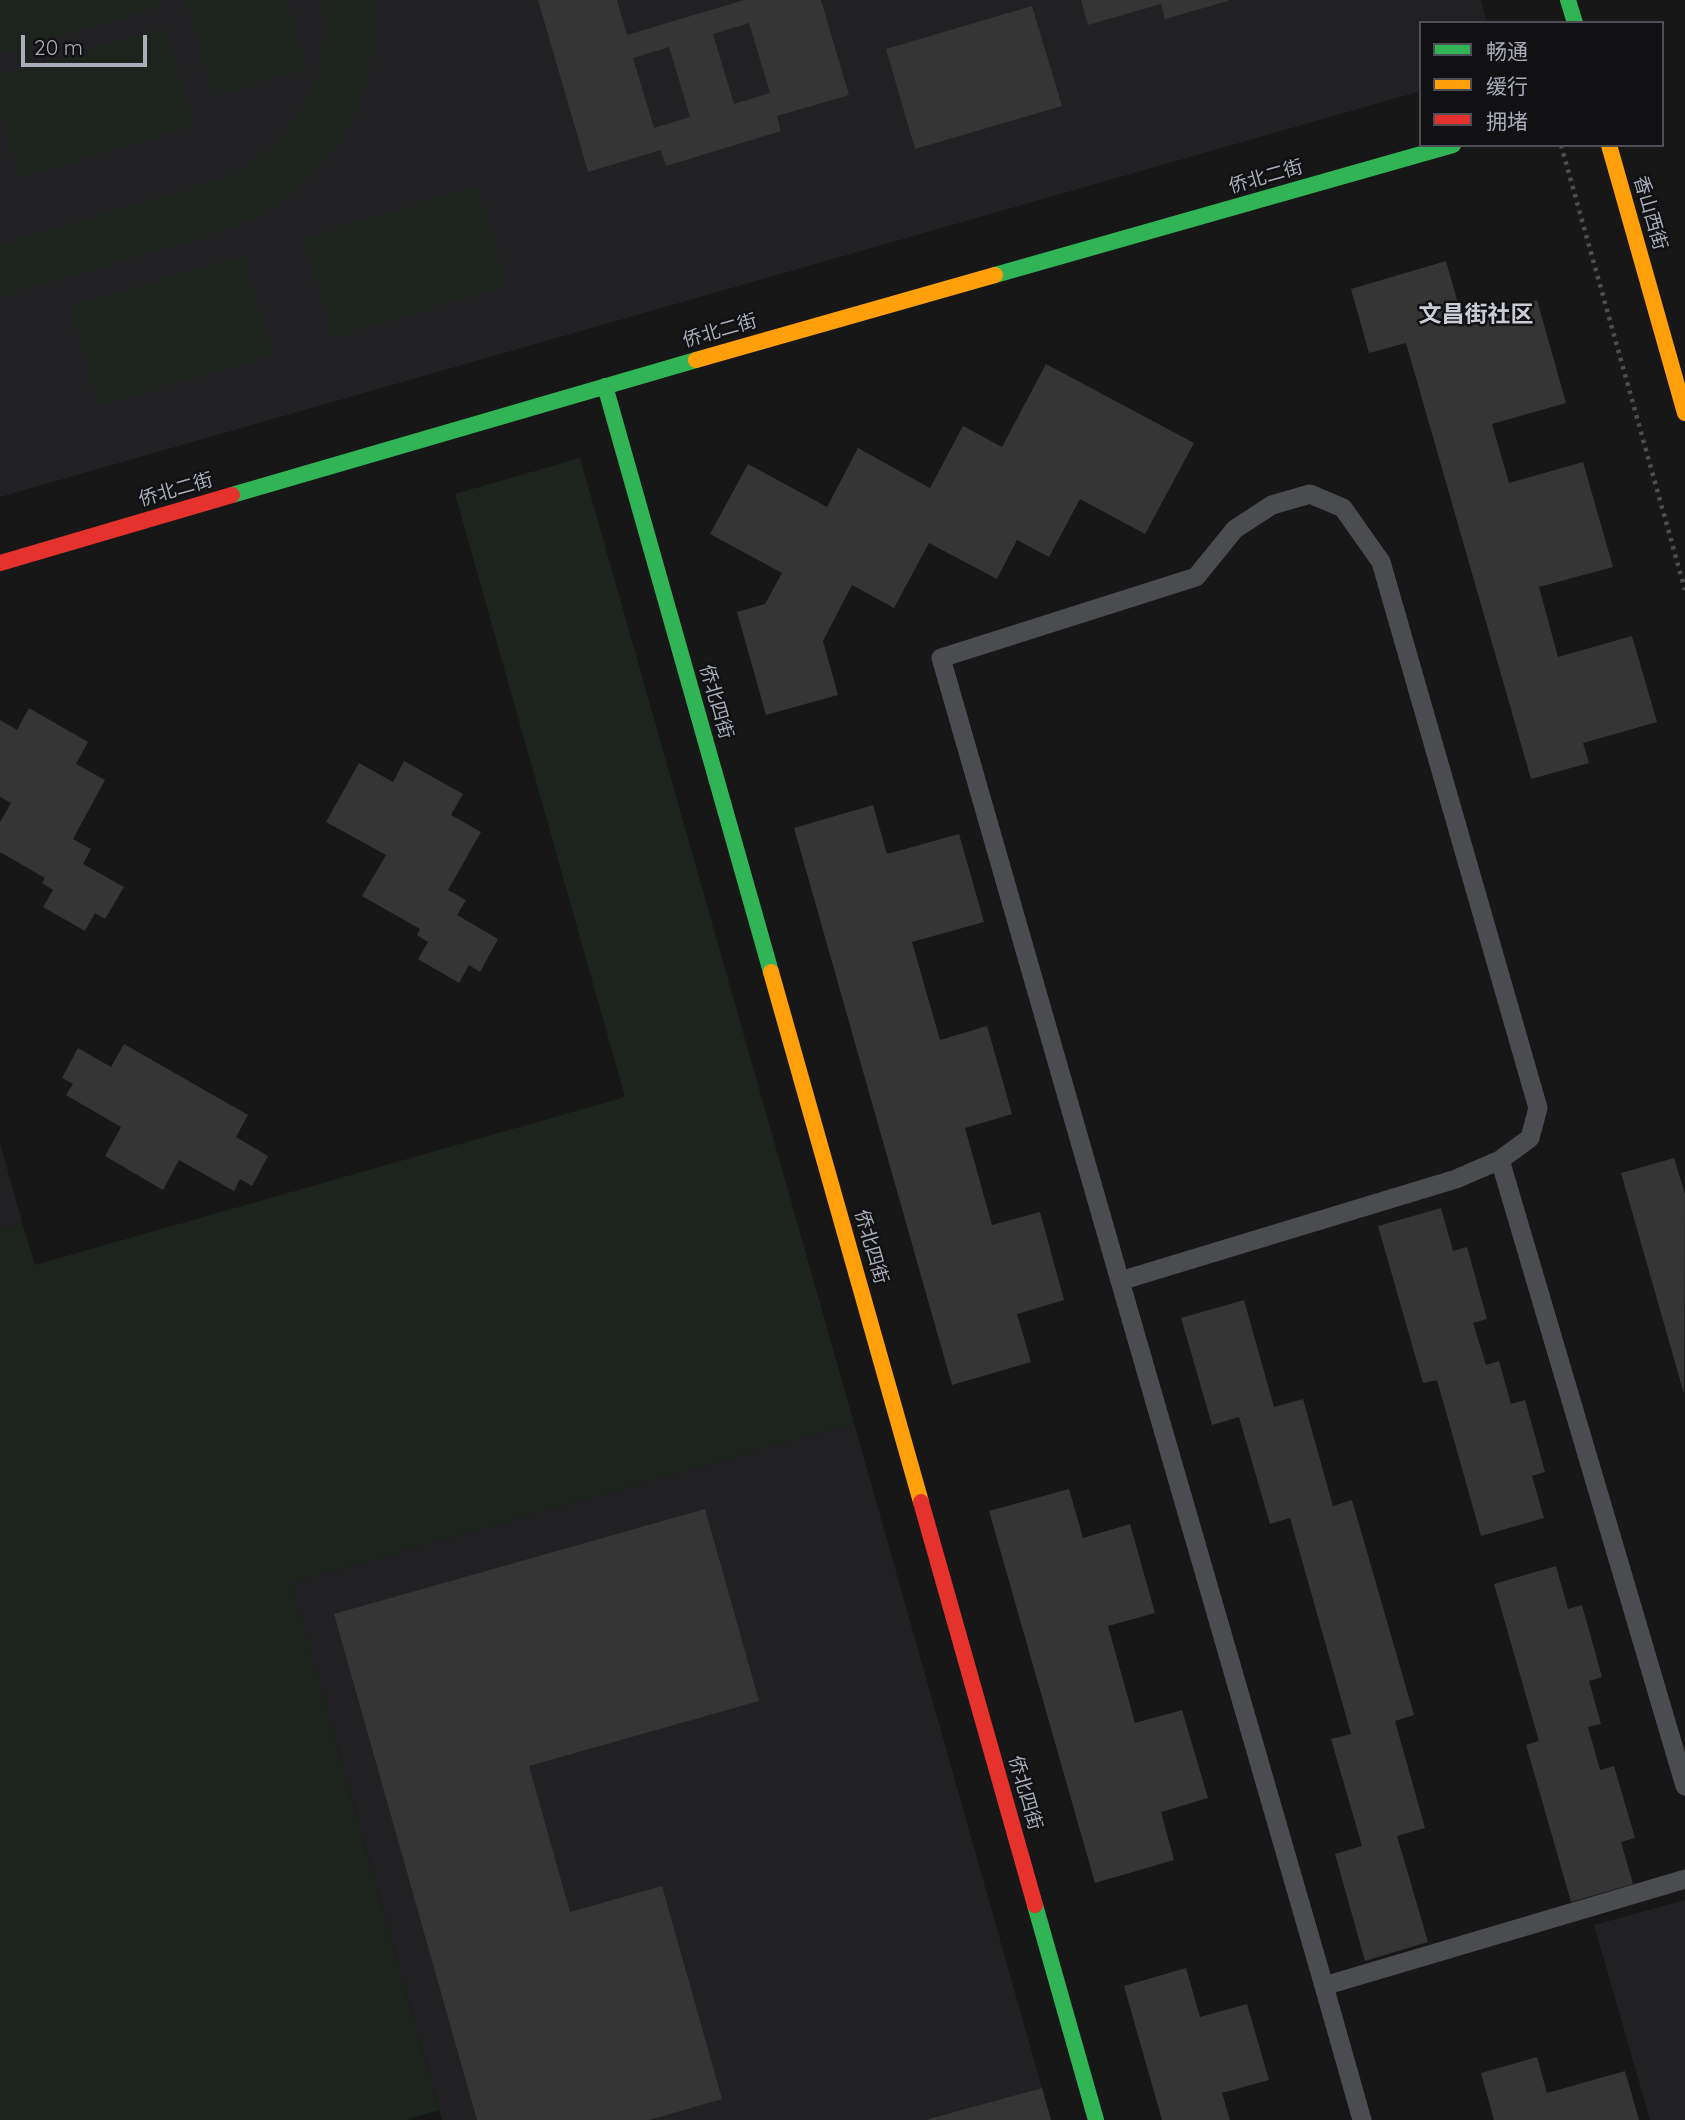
<!DOCTYPE html>
<html>
<head>
<meta charset="utf-8">
<style>
	body { margin:0 }
	#map { position:relative; width:1685px; height:2120px; overflow:hidden; background:#171717; font-family:Quicksand,"Noto Sans SC",sans-serif }
	canvas { display:block }
	.legend { position:absolute; left:1419px; top:21px; width:245px; height:126px; box-sizing:border-box; background:#111113; border:2px solid #4d4f55; margin:0; padding:9px 12px; list-style:none; font-size:21px; color:#a8adb8 }
	.legend li { display:flex; align-items:center; gap:14px; height:35px }
	.legend b { width:35px; border:2px solid #4d4f55 }
	.scale { position:absolute; left:21px; top:35px; width:126px; height:32px; box-sizing:border-box; border:4px solid #a8adb8; border-top:0; padding-left:9px; font-size:21px; line-height:24px; white-space:nowrap; color:#a8adb8; -webkit-text-stroke:5px #111113; paint-order:stroke }
</style>
</head>
<body>
<div id="map">
<canvas width="1685" height="2120"></canvas>
<ul class="legend">
<li><b style="height:9px;background:#30b455"></b>畅通</li>
<li><b style="height:9px;background:#ff9f0a"></b>缓行</li>
<li><b style="height:9px;background:#e5322d"></b>拥堵</li>
</ul>
<div class="scale">20 m</div>
</div>
<script>
const c = document.querySelector('canvas').getContext('2d');
c.lineJoin = 'round';
function fillPath(path, color) { c.fillStyle = color; c.fill(path, 'evenodd'); }
const poly = rows => new Path2D(rows.map(r => 'M' + r).join(''));
function trace(path, color, width, dash) { c.strokeStyle = color; c.lineWidth = width; c.lineCap = dash ? 'butt' : 'round'; c.setLineDash(dash || []); c.stroke(path); }
function drawText(font, color, halo, rows, align = 'center') {
  c.font = font + ' Quicksand,"Noto Sans SC",sans-serif'; c.lineWidth = 5; c.setLineDash([]); c.textBaseline = 'middle'; c.strokeStyle = halo; c.fillStyle = color; for (const [text, x, y, turn = 0] of rows) {
    c.save(); c.translate(x, y); c.rotate((+turn || 0) * Math.PI / 180); c.textAlign = isNaN(turn) ? turn : align; if (halo) c.strokeText(text, 0, 0); c.fillText(text, 0, 0); c.restore();
  }
}
const built = poly([
	[0,0,1481,0,1487,23,1421,23,1421,91,0,497],
	[0,1143,22,1222,0,1229],
	[854,1423,1051,2120,442,2120,291,1583],
	[1685,1900,1685,2120,1650,2120,1594,1925]
]);
const green = poly([
	[0,0,157,0,159,7,0,54],
	[185,0,287,0,307,69,214,96],
	[323,0,374,0,374,45,366,87,349,127,325,163,294,193,259,217,221,232,0,297,0,245,204,184,235,172,263,154,286,130,305,103,318,73,324,40],
	[165,27,194,126,20,178,0,111,0,75],
	[478,186,507,286,333,338,303,238],
	[243,255,273,355,99,406,70,307],
	[580,458,854,1423,291,1583,439,2110,405,2120,0,2120,0,1229,22,1222,35,1265,625,1097,455,494]
]);
const building = poly([
	[538,0,617,0,627,35,744,0,821,0,849,95,777,116,781,131,666,166,661,150,588,172],
	[749,23,770,93,734,104,713,34],
	[669,47,690,117,654,128,633,58],
	[1081,0,1228,0,1228,1,1165,19,1161,4,1088,25],
	[1032,6,1062,106,915,149,886,49],
	[1446,261,1463,321,1537,300,1566,403,1492,424,1509,483,1583,462,1613,567,1539,587,1558,657,1632,636,1657,722,1583,743,1589,763,1531,779,1406,343,1369,353,1351,289],
	[1046,364,1194,443,1145,534,1080,499,1049,557,1017,540,997,579,929,543,894,608,852,585,823,641,838,695,766,715,737,612,765,604,782,573,710,534,748,464,827,507,858,448,930,488,963,426,1002,447],
	[29,708,88,742,76,764,105,780,73,839,91,849,83,864,124,887,105,919,95,913,85,931,43,907,53,890,42,883,45,878,0,852,0,822,11,803,0,797,0,720,17,730],
	[404,761,463,794,451,815,481,832,448,890,466,900,457,915,498,939,480,972,469,965,459,983,418,959,428,942,417,935,420,929,362,896,386,855,326,822,359,763,393,782],
	[873,805,887,854,959,834,984,922,912,942,940,1040,987,1026,1012,1114,965,1128,992,1225,1040,1212,1064,1300,1017,1314,1031,1362,952,1385,794,828],
	[124,1044,248,1115,236,1137,268,1156,252,1186,240,1179,234,1191,179,1160,163,1190,105,1156,121,1127,66,1095,73,1084,62,1078,78,1048,111,1067],
	[1674,1158,1685,1194,1684,1394,1621,1173],
	[1441,1208,1453,1251,1467,1247,1487,1319,1473,1323,1486,1365,1499,1361,1511,1404,1525,1400,1545,1472,1532,1476,1544,1518,1481,1536,1437,1380,1423,1383,1378,1226],
	[1244,1300,1274,1407,1303,1399,1333,1506,1352,1500,1414,1715,1395,1721,1425,1828,1397,1836,1428,1942,1365,1961,1335,1854,1362,1846,1331,1739,1351,1734,1290,1518,1270,1524,1239,1417,1212,1425,1181,1318],
	[1069,1489,1083,1538,1130,1524,1155,1613,1108,1626,1135,1723,1182,1710,1208,1798,1161,1812,1174,1860,1095,1883,989,1511],
	[705,1509,759,1701,529,1766,570,1912,662,1886,722,2099,649,2120,477,2120,334,1614],
	[1556,1566,1568,1609,1582,1605,1602,1677,1589,1681,1601,1724,1588,1727,1600,1770,1614,1766,1635,1838,1621,1842,1633,1884,1571,1902,1526,1745,1539,1741,1494,1584],
	[1186,1968,1200,2017,1247,2004,1269,2080,1222,2093,1230,2120,1162,2120,1124,1986],
	[1537,2057,1547,2093,1625,2071,1639,2120,1494,2120,1481,2073],
	[1042,2088,1051,2120,929,2120,929,2119]
]);
const path = poly([
	[1561,145,1685,590]
]);
const lane = poly([
	[1500,1160,1685,1786],
	[1120,1281,1456,1179,1500,1160,1530,1138,1538,1108,1381,562,1343,508,1310,494,1272,505,1235,529,1196,577,941,658,1120,1281,1324,1986,1362,2120],
	[1324,1986,1685,1879]
]);
const fast = poly([
	[1568,0,1575,23],
	[995,275,1453,145],
	[605,386,771,972],
	[232,495,696,360],
	[1035,1905,1096,2120]
]);
const slow = poly([
	[1609,145,1685,413],
	[696,360,995,275],
	[771,972,921,1502]
]);
const jam = poly([
	[0,563,232,495],
	[921,1502,1035,1905]
]);
const streetNames = [
	["侨北二街",1266,177,-16],
	["香山西街",1650,213,74],
	["侨北二街",720,331,-16],
	["侨北二街",176,490,-16],
	["侨北四街",716,702,74],
	["侨北四街",871,1247,74],
	["侨北四街",1025,1793,74]
];
const quarterNames = [
	["文昌街社区",1476,315]
];
fillPath(built, '#212123');
fillPath(green, '#1d241e');
fillPath(building, '#353536');
trace(path, '#4d4e52', 4.5, [3.5, 5]);
trace(lane, '#4b4c50', 19);
trace(fast, '#30b455', 16);
trace(slow, '#ff9f0a', 16);
trace(jam, '#e5322d', 16);
drawText('19px', '#a8adb8', '#111113', streetNames);
drawText('bold 23px', '#c9ccd4', '#111113', quarterNames);
</script>
</body>
</html>
